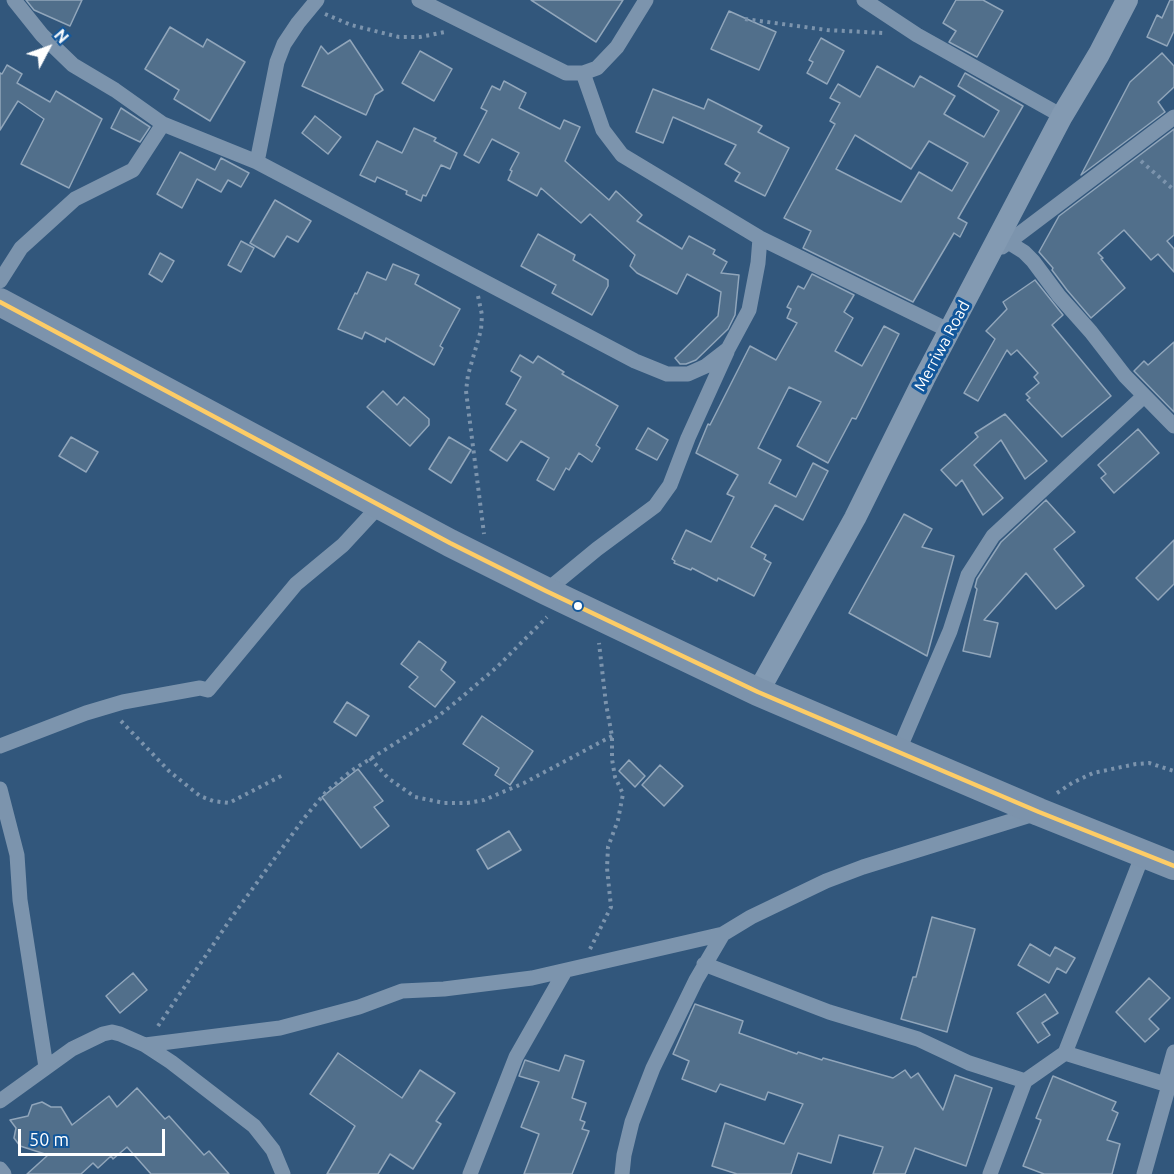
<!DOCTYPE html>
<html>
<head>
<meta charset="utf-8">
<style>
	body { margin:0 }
	#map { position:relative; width:1174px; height:1174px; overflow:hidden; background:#32577c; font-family:Ubuntu,sans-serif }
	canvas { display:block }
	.north { position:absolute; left:18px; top:18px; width:60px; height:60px; -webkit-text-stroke:4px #12579b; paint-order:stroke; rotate:49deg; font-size:16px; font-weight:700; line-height:24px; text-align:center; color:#fff }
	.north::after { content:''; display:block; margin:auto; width:21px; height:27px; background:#fff; clip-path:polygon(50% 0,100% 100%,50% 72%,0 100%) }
	.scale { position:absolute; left:18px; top:1129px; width:147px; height:27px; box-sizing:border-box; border:3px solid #fff; border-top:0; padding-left:8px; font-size:18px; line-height:21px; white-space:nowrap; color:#fff; -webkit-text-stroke:4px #12579b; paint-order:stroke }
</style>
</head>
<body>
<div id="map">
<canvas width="1174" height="1174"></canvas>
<div class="north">N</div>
<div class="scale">50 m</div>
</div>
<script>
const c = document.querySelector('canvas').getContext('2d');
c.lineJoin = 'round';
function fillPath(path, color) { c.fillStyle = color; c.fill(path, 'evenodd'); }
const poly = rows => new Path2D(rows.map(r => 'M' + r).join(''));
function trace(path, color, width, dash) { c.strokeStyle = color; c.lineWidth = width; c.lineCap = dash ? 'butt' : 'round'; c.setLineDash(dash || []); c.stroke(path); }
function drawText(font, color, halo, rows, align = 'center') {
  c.font = font + ' Ubuntu,sans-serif'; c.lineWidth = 6; c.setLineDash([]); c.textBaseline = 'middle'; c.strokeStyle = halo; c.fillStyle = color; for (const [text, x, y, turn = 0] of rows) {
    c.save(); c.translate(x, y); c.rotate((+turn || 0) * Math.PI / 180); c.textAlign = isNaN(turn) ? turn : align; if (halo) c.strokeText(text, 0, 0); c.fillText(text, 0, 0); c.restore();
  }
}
const building = poly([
	[26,0,82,0,70,26,34,10,26,0],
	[531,0,623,0,596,42,531,0],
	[956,0,983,0,1003,11,977,57,949,42,956,31,943,23,956,0],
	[1170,0,1174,0,1174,31,1167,46,1147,37,1157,15,1162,18,1170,0],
	[729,11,776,32,759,70,711,49,729,11],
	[170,27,203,47,207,39,245,62,210,121,174,99,179,90,145,69,170,27],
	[821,38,844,51,827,84,807,73,813,62,809,60,821,38],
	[350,40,383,90,375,95,366,115,302,86,321,46,328,54,350,40],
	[420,51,452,69,434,101,402,83,420,51],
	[1162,53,1174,66,1174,87,1158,102,1165,112,1081,175,1130,82,1162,53],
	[7,65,22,74,17,83,50,102,56,91,102,119,69,188,21,164,44,119,18,101,0,130,0,73,2,74,7,65],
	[877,66,914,87,920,76,955,96,944,114,984,137,999,111,958,86,965,73,1023,106,958,218,967,223,960,237,954,233,913,302,803,248,811,231,784,218,835,124,830,121,840,103,830,98,838,84,860,97,877,66],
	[855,135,911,169,929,141,968,163,952,191,919,172,901,202,836,169,855,135],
	[504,81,526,93,519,108,560,129,564,120,580,127,565,161,609,200,616,191,642,215,637,221,682,249,689,236,715,250,713,254,727,262,721,273,739,275,735,315,728,329,696,360,686,364,680,364,675,358,718,316,721,292,687,274,677,294,637,273,630,266,635,255,590,214,581,223,541,188,537,196,508,180,512,171,510,170,519,153,492,139,479,163,464,155,487,111,481,108,492,86,500,90,504,81],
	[653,89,704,109,708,99,762,126,758,132,789,148,765,196,735,181,740,173,725,164,736,145,673,117,663,143,636,132,653,89],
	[121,108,150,127,140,142,111,128,121,108],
	[315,116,341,137,328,154,302,133,315,116],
	[414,128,436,138,434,141,457,153,450,169,441,165,426,196,423,195,421,201,406,194,407,191,377,177,375,182,360,175,377,141,402,153,414,128],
	[1174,129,1174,235,1167,241,1174,249,1174,272,1158,254,1151,260,1124,230,1098,253,1103,258,1101,259,1125,288,1091,318,1067,290,1052,270,1053,268,1039,252,1059,216,1174,129],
	[180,152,215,170,221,158,249,173,241,187,228,180,221,192,197,179,182,208,157,194,180,152],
	[275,200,311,221,298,242,287,236,274,257,250,243,275,200],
	[538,234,575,255,573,260,608,280,608,286,592,315,552,293,556,285,521,266,538,234],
	[241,241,254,248,241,272,228,265,241,241],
	[160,253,174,261,162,282,149,274,160,253],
	[393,264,419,275,415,284,460,309,440,346,443,348,434,365,386,338,385,342,365,332,362,339,338,329,355,293,357,294,367,272,386,280,393,264],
	[812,274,854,295,844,312,853,318,835,351,862,366,884,326,899,334,856,419,852,418,828,463,797,446,821,402,789,387,758,448,781,460,769,483,796,497,813,463,828,471,803,520,775,505,751,547,766,555,764,559,771,563,754,596,718,578,717,581,692,568,691,570,674,563,675,561,672,559,686,530,711,542,734,497,727,494,738,475,696,453,708,424,710,425,750,346,776,360,797,323,787,318,791,309,787,307,798,286,804,289,812,274],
	[1035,280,1063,315,1052,325,1111,396,1062,437,1027,400,1030,398,1026,394,1039,383,1034,377,1038,373,1017,350,1011,355,1007,350,978,401,964,393,995,339,986,331,1007,309,1003,302,1035,280],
	[1174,342,1174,412,1134,371,1144,361,1148,365,1174,342],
	[520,355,533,363,538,356,564,372,562,374,618,406,596,445,600,448,592,462,579,453,569,470,566,468,554,490,537,480,549,458,521,441,507,461,490,450,516,410,506,404,521,377,511,371,520,355],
	[383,391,397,405,404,397,429,419,429,425,410,446,367,407,383,391],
	[1005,414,1047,461,1025,479,1001,440,974,465,1003,498,983,515,962,480,956,486,941,470,978,437,975,433,1005,414],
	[648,428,668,440,657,460,636,449,648,428],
	[1138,429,1159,453,1114,493,1101,478,1106,474,1098,465,1138,429],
	[71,437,98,452,86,472,59,456,71,437],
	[449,437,471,450,451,483,429,469,449,437],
	[1046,500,1075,532,1054,549,1084,586,1056,609,1026,573,984,620,998,623,990,657,963,651,977,589,975,587,977,579,1001,542,1046,500],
	[904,514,932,529,922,547,954,556,927,656,849,613,904,514],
	[1174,540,1174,584,1158,600,1136,578,1174,540],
	[419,641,446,662,441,670,455,682,435,707,409,687,418,677,401,664,419,641],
	[347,702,369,716,356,736,334,722,347,702],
	[482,716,533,751,510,785,495,775,499,768,463,744,482,716],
	[629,760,645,776,635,787,619,771,629,760],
	[660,765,683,786,664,806,642,785,660,765],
	[358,769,383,801,374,807,389,826,361,848,322,797,358,769],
	[509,831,521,850,488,869,477,850,509,831],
	[932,917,975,929,947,1032,901,1019,913,977,916,977,932,917],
	[1030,944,1050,956,1055,947,1075,958,1066,973,1057,968,1049,983,1018,965,1030,944],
	[133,973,147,990,120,1013,106,996,133,973],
	[1149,978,1170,998,1149,1019,1159,1029,1145,1042,1116,1012,1149,978],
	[1045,994,1058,1013,1042,1023,1050,1035,1038,1043,1017,1013,1045,994],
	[695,1004,743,1021,739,1033,797,1054,798,1052,822,1060,823,1058,893,1078,905,1070,911,1078,918,1073,943,1110,955,1075,992,1088,966,1166,915,1148,905,1174,873,1174,883,1147,839,1135,831,1163,798,1153,791,1174,737,1174,712,1166,725,1123,784,1144,803,1104,768,1092,765,1100,720,1084,716,1092,682,1079,689,1061,673,1054,695,1004],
	[338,1053,402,1098,420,1070,455,1093,436,1121,441,1124,413,1169,390,1154,378,1174,327,1174,355,1126,310,1094,338,1053],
	[565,1055,584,1061,572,1098,586,1103,580,1120,585,1122,582,1129,589,1131,572,1174,524,1174,539,1134,521,1127,539,1082,519,1076,525,1060,559,1071,565,1055],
	[1053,1076,1116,1102,1112,1110,1118,1113,1107,1140,1120,1144,1112,1174,1044,1174,1023,1166,1041,1120,1036,1118,1053,1076],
	[137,1088,165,1119,169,1116,204,1155,209,1151,229,1174,151,1174,127,1147,113,1159,111,1156,98,1168,93,1163,81,1174,27,1174,48,1155,20,1146,14,1138,16,1128,10,1120,28,1116,32,1105,42,1102,51,1107,61,1107,72,1125,109,1096,117,1107,137,1088]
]);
const path = poly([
	[325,14,351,25,399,37,420,37,445,32],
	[745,19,827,30,883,33],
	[1141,161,1174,190],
	[478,296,482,315,481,330,468,375,466,391,484,534],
	[121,721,169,771,200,796,213,801,229,803,283,775],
	[370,758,388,778,415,797,444,803,467,803,484,800,524,783,612,736],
	[1057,793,1072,783,1093,773,1136,764,1149,763,1174,771],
	[590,949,611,907,607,868,608,847,618,820,623,794,615,777,612,759,612,736,606,704,599,643],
	[158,1026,234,914,305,817,326,792,351,771,437,717,456,702,497,667,547,617]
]);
const street = poly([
	[14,0,42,35,73,65,115,90,163,124,257,162,635,361,667,374,688,374,706,366,728,349,749,310,758,263,760,238],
	[419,0,566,73,583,73,597,68,617,47,646,0],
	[864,0,917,35,1062,116],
	[583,73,603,130,622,155,760,238,950,331],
	[257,162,277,62,284,44,298,23,317,0],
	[1008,242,1024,252,1033,261,1059,296,1091,332,1125,376,1174,426],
	[1002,247,1174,117],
	[0,281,21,248,75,199,133,170,163,124],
	[546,591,597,549,655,506,670,485,688,438,727,352],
	[0,746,86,713,123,702,200,688,208,690,296,584,343,545,380,505],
	[898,752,950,631,968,575,993,536,1144,396],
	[0,789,17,855,20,900,46,1067],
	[704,964,829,1012,918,1039,969,1063,1025,1081],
	[145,1045,280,1028,359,1007,402,991,444,989,532,978,723,934],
	[1065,1053,1165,1084],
	[0,1101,72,1049,103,1034,112,1032,120,1034,145,1045,171,1062,254,1126,273,1150,283,1174],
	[0,1169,4,1174],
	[470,1174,516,1057,565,971],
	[622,1174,624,1155,632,1122,653,1068,696,980,723,934,751,917,826,881,863,867,1037,813],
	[990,1174,1025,1081,1065,1053,1143,854],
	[1144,1174,1169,1085,1165,1084,1174,1052]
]);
const secondary = poly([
	[758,692,855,518,924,379,1062,116,1099,54,1127,0]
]);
const highway = poly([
	[0,302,450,543,546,591,758,692,1039,812,1174,866]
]);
const bus1 = poly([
	[0,302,450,543,546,591,758,692,1039,812,1174,866]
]);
const markers = [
	[578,606,5,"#fff"]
];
const streetNames = [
	["Merriwa Road",942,346,-62]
];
fillPath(building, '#516f8b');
trace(building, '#91a6bb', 1.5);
trace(path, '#7c94ad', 4, [3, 4.5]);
trace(street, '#7c94ad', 15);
trace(secondary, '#839ab2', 22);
trace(highway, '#7c93ac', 28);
trace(bus1, '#fdcc66', 4.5);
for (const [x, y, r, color] of markers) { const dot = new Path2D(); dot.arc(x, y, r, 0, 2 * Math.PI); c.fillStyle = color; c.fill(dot); trace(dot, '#12579b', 2); }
drawText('16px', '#fff', '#12579b', streetNames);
</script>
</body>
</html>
